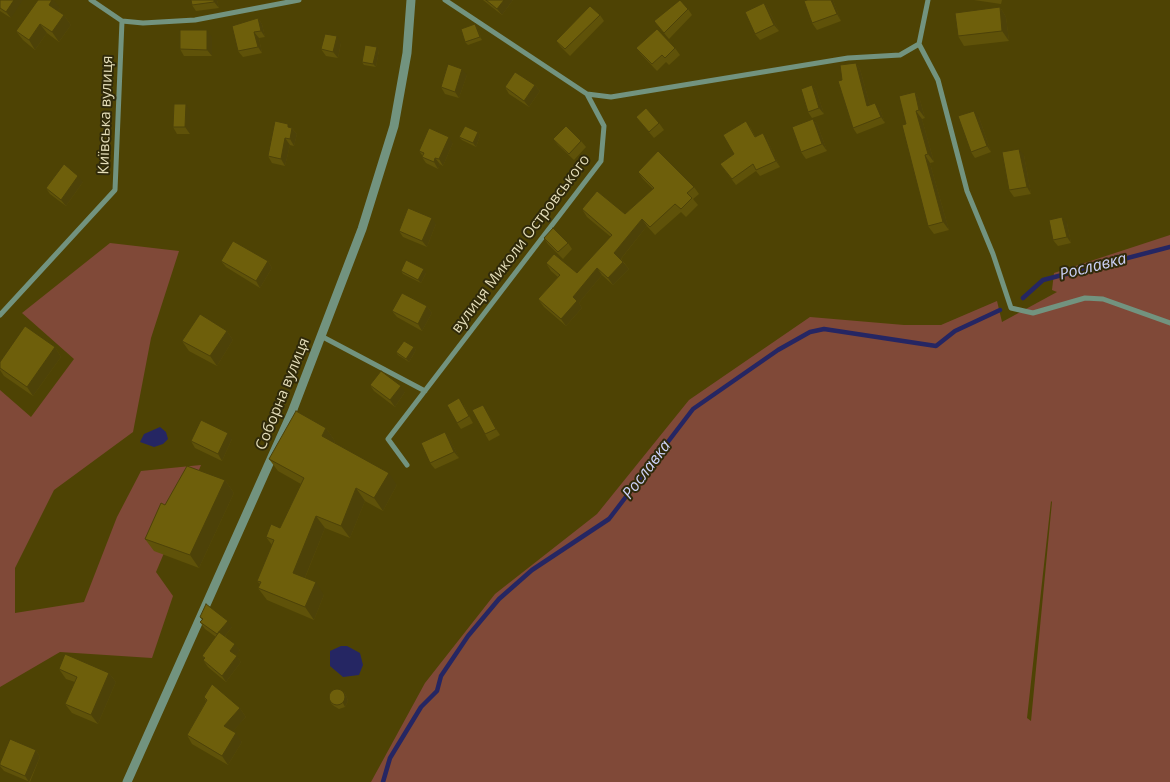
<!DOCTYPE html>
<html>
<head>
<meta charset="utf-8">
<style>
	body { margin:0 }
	canvas { display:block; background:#4e4304 }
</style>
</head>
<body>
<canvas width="1170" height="782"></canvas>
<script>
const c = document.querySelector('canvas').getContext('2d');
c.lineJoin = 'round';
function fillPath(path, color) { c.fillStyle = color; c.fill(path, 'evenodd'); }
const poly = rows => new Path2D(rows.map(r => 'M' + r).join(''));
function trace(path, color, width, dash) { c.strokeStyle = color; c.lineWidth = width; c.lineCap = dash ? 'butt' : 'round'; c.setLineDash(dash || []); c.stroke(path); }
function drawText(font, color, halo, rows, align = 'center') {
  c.font = font + ' "Open Sans",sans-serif'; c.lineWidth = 4; c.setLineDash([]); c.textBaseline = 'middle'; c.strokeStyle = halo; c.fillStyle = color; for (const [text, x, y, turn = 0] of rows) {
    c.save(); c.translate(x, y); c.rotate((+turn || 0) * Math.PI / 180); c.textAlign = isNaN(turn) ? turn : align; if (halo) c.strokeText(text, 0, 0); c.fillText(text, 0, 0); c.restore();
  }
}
const green = poly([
	[1170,235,1170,782,371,782,425,683,495,594,597,514,689,400,810,317,904,325,941,325,997,301,1002,322,1057,292,1052,290,1054,273],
	[1051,501,1052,502,1031,721,1027,718],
	[110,243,179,251,151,338,133,432,54,490,15,568,15,613,84,602,117,517,141,471,201,465,156,572,173,596,152,658,60,652,0,687,0,390,31,417,74,359,22,313]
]);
const water = poly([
	[160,427,166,432,168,439,163,444,154,447,140,442,144,434],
	[341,646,347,646,360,653,363,665,359,675,343,677,330,666,330,651]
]);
const stream = poly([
	[1023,298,1043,280,1170,247],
	[383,782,390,758,421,707,437,691,441,676,468,636,499,599,532,570,609,519,693,409,778,350,810,332,824,329,936,346,955,331,1000,310]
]);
const minor = poly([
	[91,0,122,21,143,23,195,20,299,0],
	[445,0,587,94],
	[919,44,938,80,967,191,993,254,1011,308,1033,313,1085,298,1103,299,1170,323],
	[0,315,115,190,122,21],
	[321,336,425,391],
	[407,465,388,439,601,161,604,126,587,94,611,97,848,58,900,55,919,44,928,0]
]);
const tertiary = poly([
	[127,782,292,412,362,229,394,126,407,53,411,0]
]);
const wall = poly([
	[0,0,11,18,0,11],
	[191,0,217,0,219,8,196,11,192,5],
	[483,0,513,0,502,15],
	[833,0,841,21,817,30,812,23],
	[974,0,1002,0,1001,4],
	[764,3,768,9,779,31,760,40,755,34],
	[1000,7,1006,17,1009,41,964,46,958,36],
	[60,8,58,11,64,15,71,25,59,42,47,33,35,50,23,40,16,31],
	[688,9,692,15,669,39,654,21],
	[600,15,604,21,570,56,561,47,556,41],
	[258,18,262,24,265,37,259,38,262,53,243,57,238,51],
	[475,24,477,27,482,40,468,45,465,42],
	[212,37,212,56,184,56,180,49],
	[341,43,338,58,326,56,321,49],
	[636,48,675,48,680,55,669,65,666,62,657,71,641,54],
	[379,50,376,67,364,65,362,62],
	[856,63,860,69,870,105,880,109,885,123,857,134,853,128,842,80],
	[467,75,459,98,445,94,441,87],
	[535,85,540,91,529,107,509,94,505,87],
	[812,85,817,92,824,114,812,118,808,112],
	[915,92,920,100,925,118,922,119,934,162,930,163,949,230,934,234,928,226,906,124],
	[190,111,190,134,177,134,173,127],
	[636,117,659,123,664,130,654,138],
	[979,117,991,152,975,158,971,152],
	[813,119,818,126,827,151,806,159,801,152],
	[291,127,297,134,294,146,290,145,285,166,272,163,268,156],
	[750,127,755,136,767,139,780,167,760,176,756,171,736,185,720,164,734,154],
	[478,132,480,136,476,147,462,140,459,137],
	[553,139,581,141,586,147,574,160,558,145],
	[453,143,443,166,440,164,438,169,426,163,422,157,422,155,419,151],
	[1024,155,1031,194,1014,197,1009,190],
	[638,172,694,187,699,194,693,199,698,205,686,217,681,212,655,235,647,226,621,259,629,269,613,285,602,275,579,303,582,308,566,326,544,307,538,299,558,277,551,271,546,263,577,273,611,237,587,217,582,209,625,214,653,189,643,179],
	[83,182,66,206,50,194,46,188],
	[1067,223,1071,243,1058,246,1053,240],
	[436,224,427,247,403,237,399,231],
	[544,238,568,243,572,249,563,259,548,244],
	[221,261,268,261,272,268,260,288,226,267],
	[401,271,426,273,421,283,403,274],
	[427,306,432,313,422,331,397,317,392,311],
	[227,331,233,340,217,366,189,351,182,341],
	[55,347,61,357,33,396,4,376,0,370,0,362],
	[414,347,416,350,409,362,398,355,396,352],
	[370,385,405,392,395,407,374,391],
	[464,405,473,423,461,429,457,423],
	[487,411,500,435,489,441,485,434],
	[326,428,335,441,334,442,397,485,383,511,365,501,350,538,325,528,305,578,324,595,314,620,267,600,258,588,260,584,257,581,272,545,266,537,280,528,301,484,278,471,269,459],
	[445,432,450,439,459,458,435,469,430,463],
	[232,439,222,461,195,448,191,441],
	[225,480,234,493,199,568,154,551,145,539,165,505],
	[200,617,232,627,225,636,240,650,236,655,241,662,226,682,208,667,203,660,205,659,202,656,216,637,205,629,200,622,202,620],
	[59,669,109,673,116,682,98,724,72,713,65,704,75,682,66,679],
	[344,692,346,695,348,701,345,707,339,709,334,706,331,703],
	[204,697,240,708,246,717,233,731,242,742,228,765,192,744,187,735,206,701],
	[36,750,40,757,30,782,4,771,0,766,0,763]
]);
const shadedWall = poly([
	[14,0,23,0,11,18,6,12],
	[52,0,54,0,60,8,56,14,49,5],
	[214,0,217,0,219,8,214,2],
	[504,0,513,0,502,15,497,9],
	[831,0,833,0,841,21,837,14],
	[764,3,768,9,779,31,774,25],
	[1000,7,1006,17,1009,41,1002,31],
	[64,15,71,25,59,42,52,32],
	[258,18,262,24,265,37,261,31],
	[40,24,47,33,35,50,29,40],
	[475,24,477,27,482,40,480,37],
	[207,30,212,37,212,56,207,50],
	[254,32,259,38,262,53,258,47],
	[337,36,341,43,338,58,333,52],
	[377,47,379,50,376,67,373,64],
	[856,63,860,69,872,112,867,106],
	[462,69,467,75,459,98,455,92],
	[535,85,540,91,529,107,524,101],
	[812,85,817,92,824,114,819,108],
	[915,92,920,100,925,118,919,110],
	[875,103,880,109,885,123,881,117],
	[186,104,190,111,190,134,185,127],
	[916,111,922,119,934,162,928,154],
	[974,111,979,117,991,152,987,146],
	[813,119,818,126,827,151,822,144],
	[288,124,297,134,294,146,290,139,288,127],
	[478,132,480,136,476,147,473,143],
	[763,133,767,139,780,167,776,161],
	[449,137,453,143,443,166,439,159],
	[285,138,290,145,285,166,281,159],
	[1019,149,1024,155,1031,194,1027,187],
	[925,155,930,163,949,230,943,222],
	[435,158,440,164,438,169,434,162],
	[78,176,83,182,66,206,61,200],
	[1062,217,1067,223,1071,243,1067,237],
	[432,218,436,224,427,247,422,241],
	[642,219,647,226,620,260,614,253],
	[268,261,272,268,260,288,256,281],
	[623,262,629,269,613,285,608,278],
	[597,268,602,275,579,303,582,308,566,326,561,319,573,297],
	[424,269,426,273,421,283,418,280],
	[427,306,432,313,422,331,418,324],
	[227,331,233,340,217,366,210,356],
	[55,347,61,357,33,396,27,387],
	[414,347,416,350,409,362,406,359],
	[401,386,405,392,395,407,390,400],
	[459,398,464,405,473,423,469,416],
	[483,405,487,411,500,435,496,429],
	[326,428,335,441,331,448,322,436],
	[445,432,450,439,459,458,454,452],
	[228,433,232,439,222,461,218,454],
	[389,473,397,485,383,511,374,498],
	[225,480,234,493,199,568,190,555],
	[356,488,365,501,350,538,341,526],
	[316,516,325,528,302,585,293,573],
	[316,582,324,595,314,620,305,607],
	[228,621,232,627,221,641,217,634],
	[235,644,240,650,235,657,230,651],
	[237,656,241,662,226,682,222,676],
	[109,673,116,682,98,724,91,715],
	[344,692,346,695,348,701,345,707,343,703],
	[240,708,246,717,230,735,224,726],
	[236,733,242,742,228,765,222,756],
	[36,750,40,757,29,782,25,776]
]);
const building = poly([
	[0,0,14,0,6,12,0,8,0,0],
	[38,0,52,0,49,5,64,15,52,32,40,24,29,40,16,31,38,0],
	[191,0,214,0,214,2,192,5,191,0],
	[486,0,504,0,497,9,486,0],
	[680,0,688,9,664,33,654,21,680,0],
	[807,0,831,0,837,14,812,23,804,1,807,0],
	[764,3,774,25,755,34,745,12,764,3],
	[590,6,600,15,565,49,556,41,590,6],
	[1000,7,1002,31,958,36,955,13,1000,7],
	[258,18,261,31,254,32,258,47,238,51,232,26,258,18],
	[475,24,480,37,465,42,461,29,475,24],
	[657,29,675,48,665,58,662,55,652,64,636,48,657,29],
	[180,30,207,30,207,50,180,49,180,30],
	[325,34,337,36,333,52,321,49,325,34],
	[365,45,377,47,373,64,362,62,365,45],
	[856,63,867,106,875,103,881,117,853,128,838,81,842,80,840,65,856,63],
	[448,64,462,69,455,92,441,87,448,64],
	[515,72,535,85,524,101,505,87,515,72],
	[812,85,819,108,808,112,801,89,812,85],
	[915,92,919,110,916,111,928,154,925,155,943,222,928,226,902,125,906,124,899,96,915,92],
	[174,104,186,104,185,127,173,127,174,104],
	[646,108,659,123,649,132,636,117,646,108],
	[974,111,987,146,971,152,958,116,974,111],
	[813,119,822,144,801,152,792,127,813,119],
	[275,121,288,124,288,127,292,128,290,139,285,138,281,159,268,156,275,121],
	[746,121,755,137,763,133,776,161,756,170,753,164,732,179,720,164,734,154,723,135,746,121],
	[465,126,478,132,473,143,459,137,465,126],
	[566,126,581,141,569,154,553,139,566,126],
	[429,128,449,137,439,159,435,158,434,162,422,157,424,153,419,151,429,128],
	[1019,149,1027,187,1009,190,1002,152,1019,149],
	[658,151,694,187,687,193,692,198,681,209,675,204,650,227,642,219,614,253,623,262,608,278,597,268,573,297,577,301,561,319,538,299,560,275,546,263,554,254,577,273,612,235,582,209,597,191,625,214,654,188,638,172,658,151],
	[64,164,78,176,61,200,46,188,64,164],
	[408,208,432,218,422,241,399,231,408,208],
	[1062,217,1067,237,1053,240,1049,220,1062,217],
	[553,228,568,243,558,252,544,238,553,228],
	[233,241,268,261,256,281,221,261,233,241],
	[406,260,424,269,418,280,401,271,406,260],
	[402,293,427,306,418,324,392,311,402,293],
	[200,314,227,331,210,356,182,341,200,314],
	[25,326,55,347,27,387,0,368,0,362,25,326],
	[404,341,414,347,406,359,396,352,404,341],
	[381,371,401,386,390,400,370,385,381,371],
	[459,398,469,416,457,423,447,405,459,398],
	[483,405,496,429,485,434,472,410,483,405],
	[296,411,326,428,322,436,389,473,374,498,356,488,341,526,316,516,293,573,316,582,305,607,258,588,261,582,257,581,274,540,266,537,271,524,280,528,304,478,269,459,296,411],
	[201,420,228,433,218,454,191,441,201,420],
	[445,432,454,452,430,463,421,443,445,432],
	[187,466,225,480,190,555,145,539,161,503,165,505,187,466],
	[206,604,228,621,217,634,200,622,203,619,200,617,206,604],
	[219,632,235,644,230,651,237,656,222,676,203,660,205,658,202,656,219,632],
	[65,654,109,673,91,715,65,704,77,677,59,669,65,654],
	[212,684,240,708,224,726,236,733,222,756,187,735,207,700,204,697,212,684],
	'329 697a8 8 0 1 1 16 0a8 8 0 1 1-16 0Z',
	[10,739,36,750,25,776,0,765,0,763,10,739]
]);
const streetNames = [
	["Київська вулиця",106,115,-88],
	["вулиця Миколи Островського",521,244,-53],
	["Соборна вулиця",283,394,-68]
];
const waterNames = [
	["Рославка",1093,267,-14],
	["Рославка",647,470,-53]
];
fillPath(green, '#804938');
fillPath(water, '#252663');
trace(stream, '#252663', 4.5);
trace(minor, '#72937f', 5);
trace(tertiary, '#72937f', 9);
fillPath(wall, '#5f5209');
fillPath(shadedWall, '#4d4208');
fillPath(building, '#6e5f0b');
trace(building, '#4d4208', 1);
drawText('15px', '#e4ddb9', '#302a0a', streetNames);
drawText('italic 16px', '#cdd3fa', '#302a0a', waterNames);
</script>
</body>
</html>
